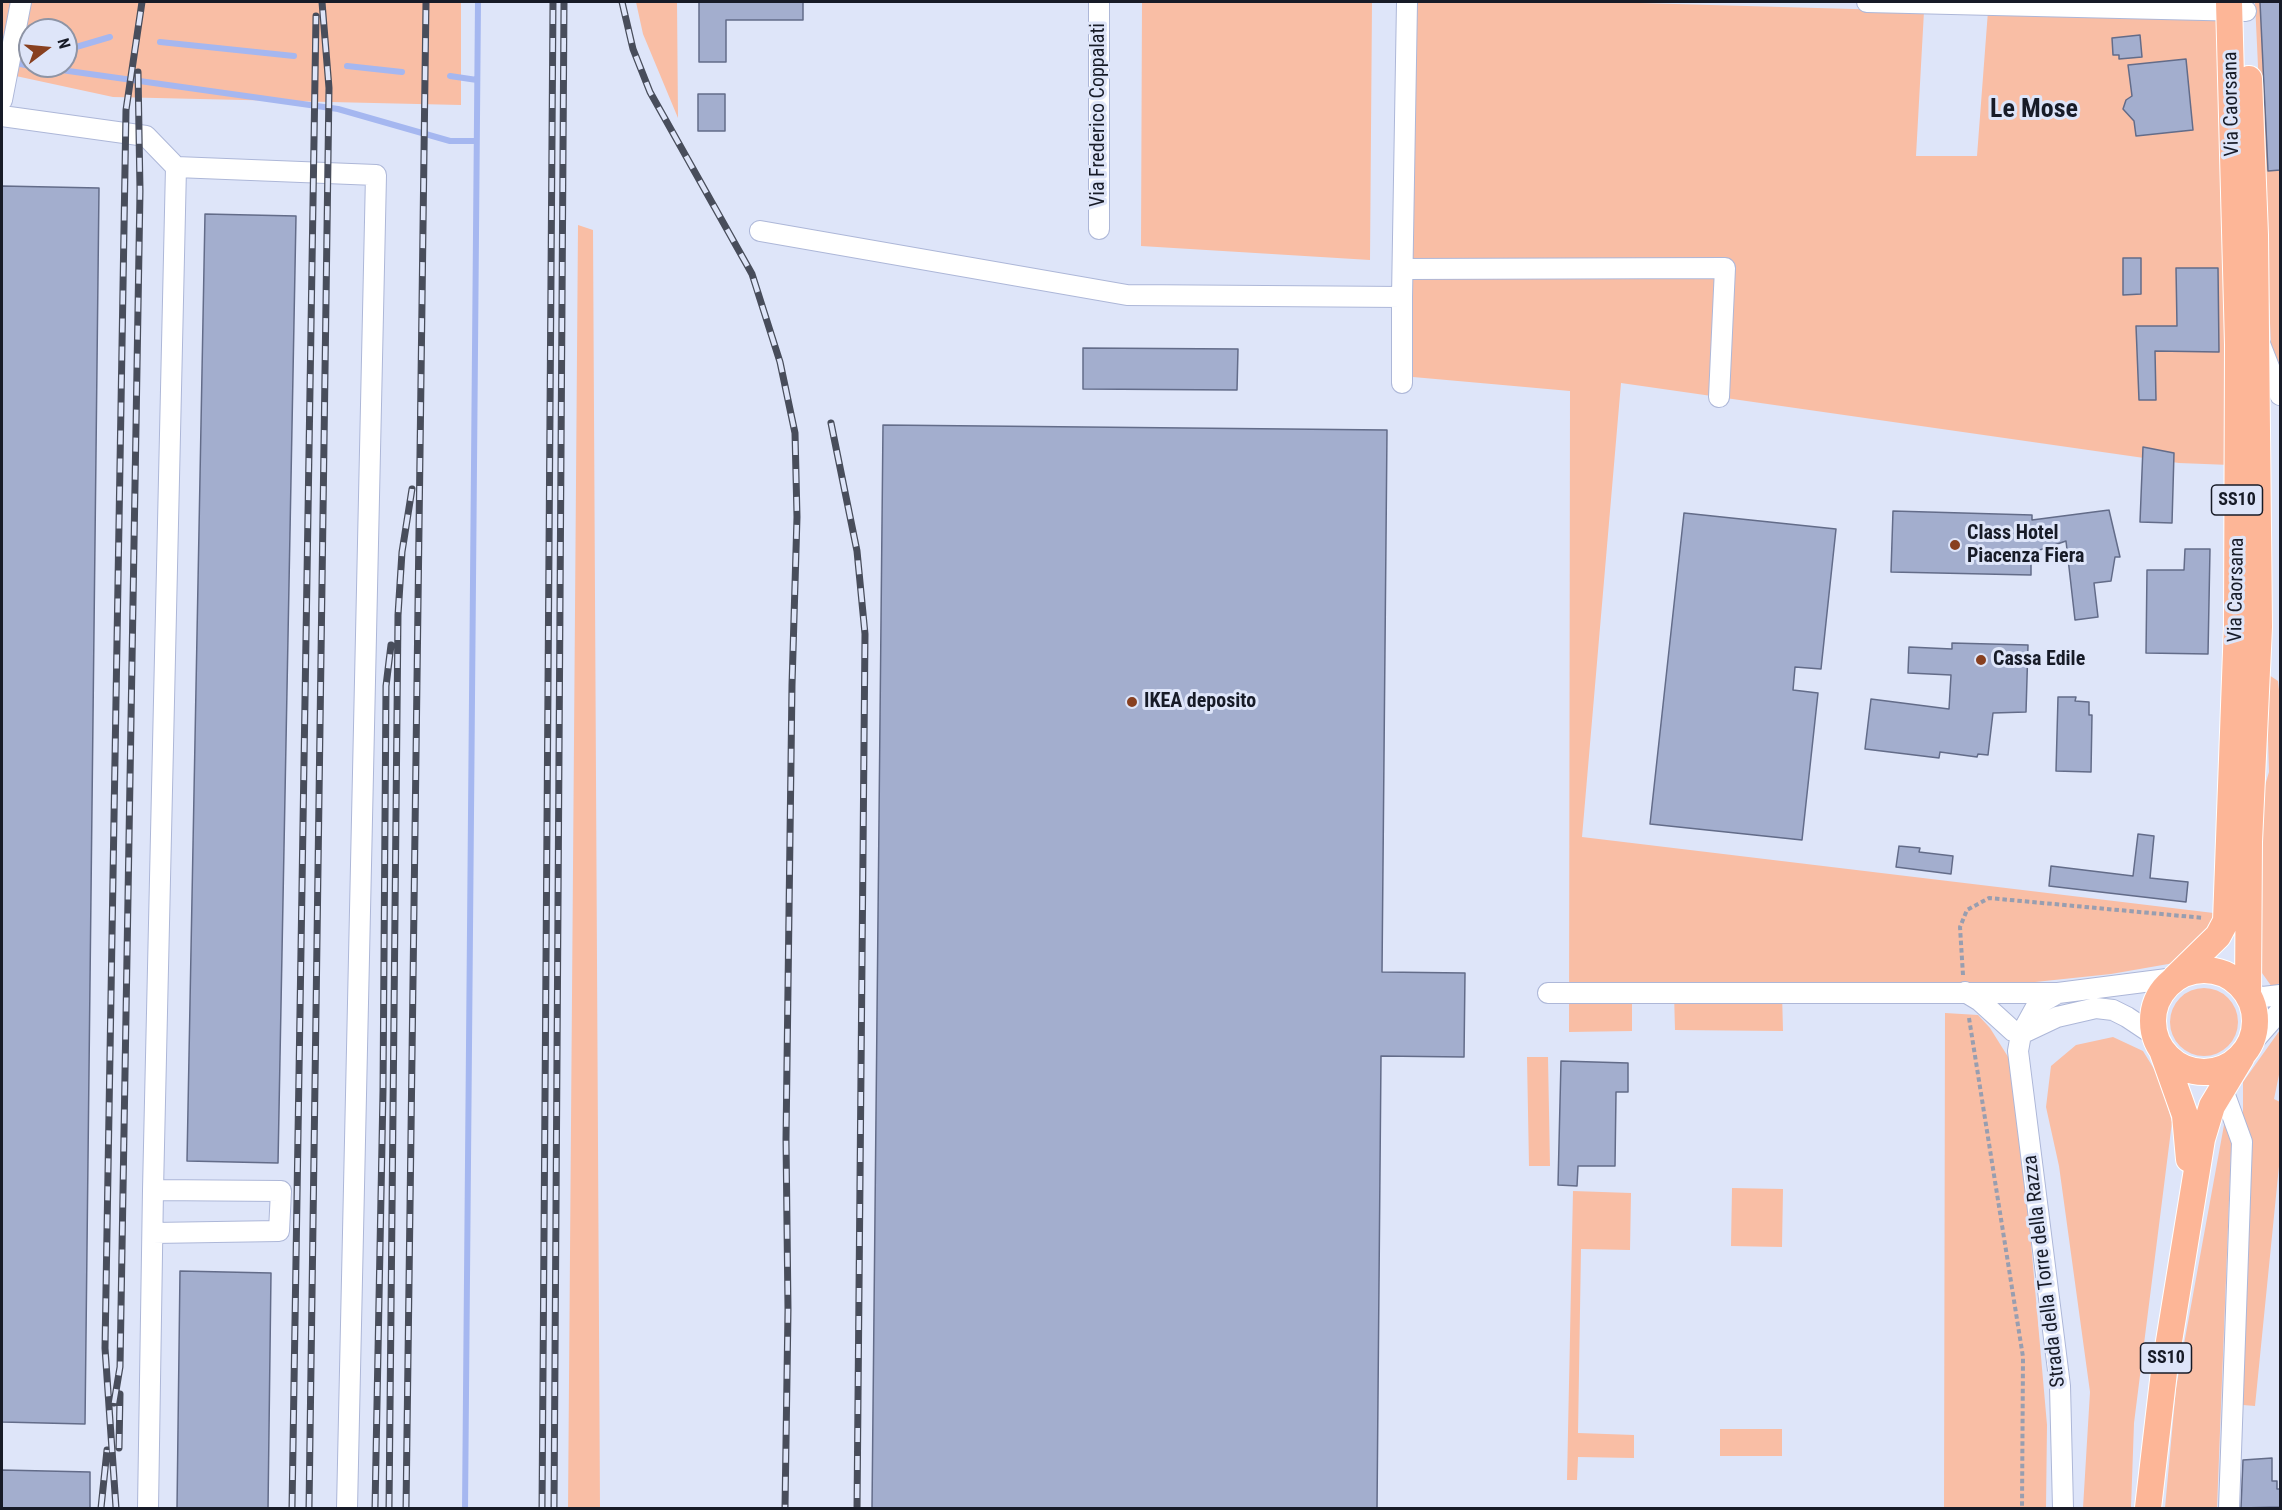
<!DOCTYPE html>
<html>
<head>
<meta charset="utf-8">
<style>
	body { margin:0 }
	#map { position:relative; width:2282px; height:1510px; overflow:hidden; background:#dee5f9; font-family:"Roboto Condensed",sans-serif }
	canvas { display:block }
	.frame { position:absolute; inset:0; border:3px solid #171b27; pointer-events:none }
	.north { position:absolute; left:18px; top:18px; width:60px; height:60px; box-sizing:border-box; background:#dee5f9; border:2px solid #8e94a5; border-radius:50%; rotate:74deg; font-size:16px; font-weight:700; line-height:24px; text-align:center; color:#171b27 }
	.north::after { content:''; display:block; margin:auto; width:21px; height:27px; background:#884020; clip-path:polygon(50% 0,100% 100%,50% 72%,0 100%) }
</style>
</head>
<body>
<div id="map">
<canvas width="2282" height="1510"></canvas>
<div class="frame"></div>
<div class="north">N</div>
</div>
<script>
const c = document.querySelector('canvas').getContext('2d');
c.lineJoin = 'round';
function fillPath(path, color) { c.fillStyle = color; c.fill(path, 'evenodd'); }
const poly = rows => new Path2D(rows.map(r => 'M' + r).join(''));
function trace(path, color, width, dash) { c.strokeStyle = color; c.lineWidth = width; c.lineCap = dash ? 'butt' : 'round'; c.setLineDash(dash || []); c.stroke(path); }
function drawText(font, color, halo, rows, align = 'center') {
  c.font = font + ' "Roboto Condensed",sans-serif'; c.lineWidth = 6; c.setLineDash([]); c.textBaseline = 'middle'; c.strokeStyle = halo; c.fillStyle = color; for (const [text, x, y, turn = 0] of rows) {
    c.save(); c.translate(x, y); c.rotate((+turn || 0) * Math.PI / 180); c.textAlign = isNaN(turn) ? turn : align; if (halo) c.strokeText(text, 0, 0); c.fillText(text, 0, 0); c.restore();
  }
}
const green = poly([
	[2,2,461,2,461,105,113,97,2,73],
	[30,30,66,30,66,66,30,66],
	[636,2,677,2,678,118,643,34],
	[1142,2,1372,2,1370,260,1141,246],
	[1406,2,1604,2,1924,11,1916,156,1977,156,1988,11,2228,14,2230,465,2179,463,1621,383,1582,837,2222,914,2174,963,2111,974,1931,993,1782,993,1783,1031,1675,1030,1674,993,1632,993,1632,1031,1569,1032,1570,391,1413,377,1405,298],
	[2255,2,2280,2,2280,366,2271,344],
	[578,225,593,230,600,1508,568,1508],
	[2266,673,2278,681,2280,699,2280,983,2272,987,2257,966,2261,799,2269,772],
	'2170 1022a34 34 0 1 1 68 0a34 34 0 1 1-68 0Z',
	[1945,1013,1978,1015,1990,1028,2010,1060,2029,1220,2047,1425,2046,1508,1944,1508],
	[2280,1030,2280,1070,2274,1099,2280,1102,2280,1156,2255,1406,2243,1405,2243,1082],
	[2113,1037,2143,1051,2159,1077,2172,1122,2134,1423,2131,1508,2083,1508,2090,1392,2059,1166,2046,1107,2051,1066,2076,1045],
	[1527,1057,1548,1057,1550,1166,1529,1166],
	[2232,1124,2217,1508,2165,1508,2176,1388,2224,1125],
	[1732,1188,1783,1189,1782,1247,1731,1246],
	[1573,1191,1631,1193,1630,1250,1581,1249,1578,1433,1634,1435,1634,1458,1578,1457,1577,1480,1567,1480],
	[1720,1429,1782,1429,1782,1456,1720,1456]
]);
const stream = poly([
	[160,42,294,56],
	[66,50,110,37],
	[11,62,30,66],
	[33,66,338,109,450,141,476,141],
	[347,66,402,72],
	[450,76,477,80],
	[465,1508,478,2]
]);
const building = poly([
	[699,2,803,2,803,20,726,20,726,62,699,62,699,2],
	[2260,2,2280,2,2280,170,2268,171,2260,2],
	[2140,35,2142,57,2119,59,2119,55,2113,55,2112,38,2140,35],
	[2186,59,2193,130,2136,136,2134,121,2123,109,2126,100,2132,96,2128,65,2186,59],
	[698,94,725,94,725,131,698,131,698,94],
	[2,186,99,188,85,1424,2,1422,2,186],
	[205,214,296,216,278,1163,187,1161,205,214],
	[2123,258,2141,258,2141,294,2123,295,2123,258],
	[2176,268,2218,268,2219,352,2155,351,2156,400,2139,400,2136,326,2177,326,2176,268],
	[1083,348,1238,349,1237,390,1083,389,1083,348],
	[883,425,1387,430,1382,972,1465,973,1464,1057,1381,1056,1377,1509,872,1509,883,425],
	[2143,447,2174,453,2172,523,2140,522,2143,447],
	[2109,510,2120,557,2115,557,2111,581,2094,583,2098,617,2075,620,2066,541,2031,553,2031,575,1891,572,1893,511,2032,515,2032,520,2109,510],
	[1684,513,1836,529,1821,669,1795,667,1793,690,1818,693,1802,840,1650,824,1684,513],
	[2185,549,2210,549,2208,654,2146,653,2147,570,2184,570,2185,549],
	[1952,643,2028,645,2026,712,1993,713,1988,755,1978,754,1977,757,1940,752,1939,758,1865,749,1871,699,1949,709,1951,675,1908,673,1909,647,1952,649,1952,643],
	[2058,697,2076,697,2075,701,2089,702,2089,715,2092,715,2091,772,2056,771,2058,697],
	[2138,834,2154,836,2150,878,2188,882,2186,902,2049,886,2051,866,2133,876,2138,834],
	[1899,846,1920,848,1919,852,1953,856,1951,874,1896,867,1899,846],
	[1561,1061,1628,1063,1628,1092,1616,1092,1615,1166,1578,1166,1577,1186,1558,1185,1561,1061],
	[180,1271,271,1273,268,1509,177,1509,180,1271],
	[2272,1458,2272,1481,2277,1481,2277,1489,2280,1489,2280,1507,2241,1508,2243,1460,2272,1458],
	[2,1470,90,1472,90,1509,2,1509,2,1470]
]);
const path = poly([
	[1963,975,1960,927,1967,910,1989,898,2204,918],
	[1969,1018,2023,1357,2022,1508]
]);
const minor = poly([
	[1867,2,2246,11],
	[2,100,21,2],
	[2,116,146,136,176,167],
	[1099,229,1099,2],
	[760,231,1127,295,1402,297,1407,2],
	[1404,269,1725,268,1719,397],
	[2260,344,2280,395],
	[1402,383,1402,297],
	[1965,992,1980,1001,2013,1031,2021,1034,2057,1017,2096,1008,2113,1010,2127,1017,2154,1035],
	[1548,993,2058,993,2175,978],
	[2058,993,2037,1005,2021,1034,2018,1051,2060,1386,2063,1508],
	[2248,994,2263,997,2280,995],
	[2251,1044,2280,1011],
	[2222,1087,2242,1142,2229,1508],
	[153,1190,176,167,376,175,347,1508],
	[148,1508,153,1190,281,1191,279,1231,153,1233]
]);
const major = poly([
	'2153 1021a51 51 0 1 1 102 0a51 51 0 1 1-102 0Z',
	[2175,978,2218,936,2226,921,2237,625,2238,345,2229,2],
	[2248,994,2249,842,2259,627,2255,235,2249,79],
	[2163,1053,2185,1115,2189,1159],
	[2148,1508,2164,1372,2202,1139,2212,1106,2241,1058]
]);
const rail = poly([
	[622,2,633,49,650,92,752,274,780,362,795,433,797,517,792,685,786,1139,788,1310,785,1508],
	[831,423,857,551,865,634,857,1508],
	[114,1403,120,1367,140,191,138,72],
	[119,1448,120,1394],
	[101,1508,107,1450],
	[116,1508,105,1348,126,110,142,2],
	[292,1508,316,16],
	[309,1508,329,88,322,2],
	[375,1508,383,1091,386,686,391,645],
	[389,1508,398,615,402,552,412,489],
	[406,1508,426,2],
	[542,1508,553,2],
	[554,1508,564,2]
]);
const markers = [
	[1955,545,6,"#884020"],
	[1981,660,6,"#884020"],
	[1132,702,6,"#884020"]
];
const shields = [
	[2237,500,51],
	[2166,1358,51]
];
const shieldNames = [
	["SS10",2237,500],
	["SS10",2166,1358]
];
const streetNames = [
	["Via Caorsana",2232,104,-91],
	["Via Frederico Coppalati",1099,115,-90],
	["Via Caorsana",2237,590,-89],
	["Strada della Torre della Razza",2045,1271,-97]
];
const poiNames = [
	["Class Hotel",1967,534],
	["Piacenza Fiera",1967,557],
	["Cassa Edile",1993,660],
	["IKEA deposito",1144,702]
];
const districtNames = [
	["Le Mose",2034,110]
];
fillPath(green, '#f9bea5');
trace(stream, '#a5b7f0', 6);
fillPath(building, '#a3aece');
trace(building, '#636c89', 1.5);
trace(minor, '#adb7d8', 22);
trace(major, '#fff', 28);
trace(path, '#989eb0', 4, [4.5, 3]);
trace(minor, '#fff', 20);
trace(major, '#fdb697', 26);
trace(rail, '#484d5b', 7);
trace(rail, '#dee5f9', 4.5, [14]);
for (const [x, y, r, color] of markers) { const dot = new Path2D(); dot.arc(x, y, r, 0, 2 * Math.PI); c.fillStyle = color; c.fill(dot); trace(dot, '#dee5f9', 2); }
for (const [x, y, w] of shields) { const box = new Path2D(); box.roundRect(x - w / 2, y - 15, w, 30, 4.5); c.fillStyle = '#dee5f9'; c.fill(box); trace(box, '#171b27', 1.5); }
drawText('bold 18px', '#171b27', null, shieldNames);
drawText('20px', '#171b27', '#dee5f9', streetNames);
drawText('bold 20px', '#171b27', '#dee5f9', poiNames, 'left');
drawText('bold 26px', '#171b27', '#dee5f9', districtNames);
</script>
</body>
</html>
